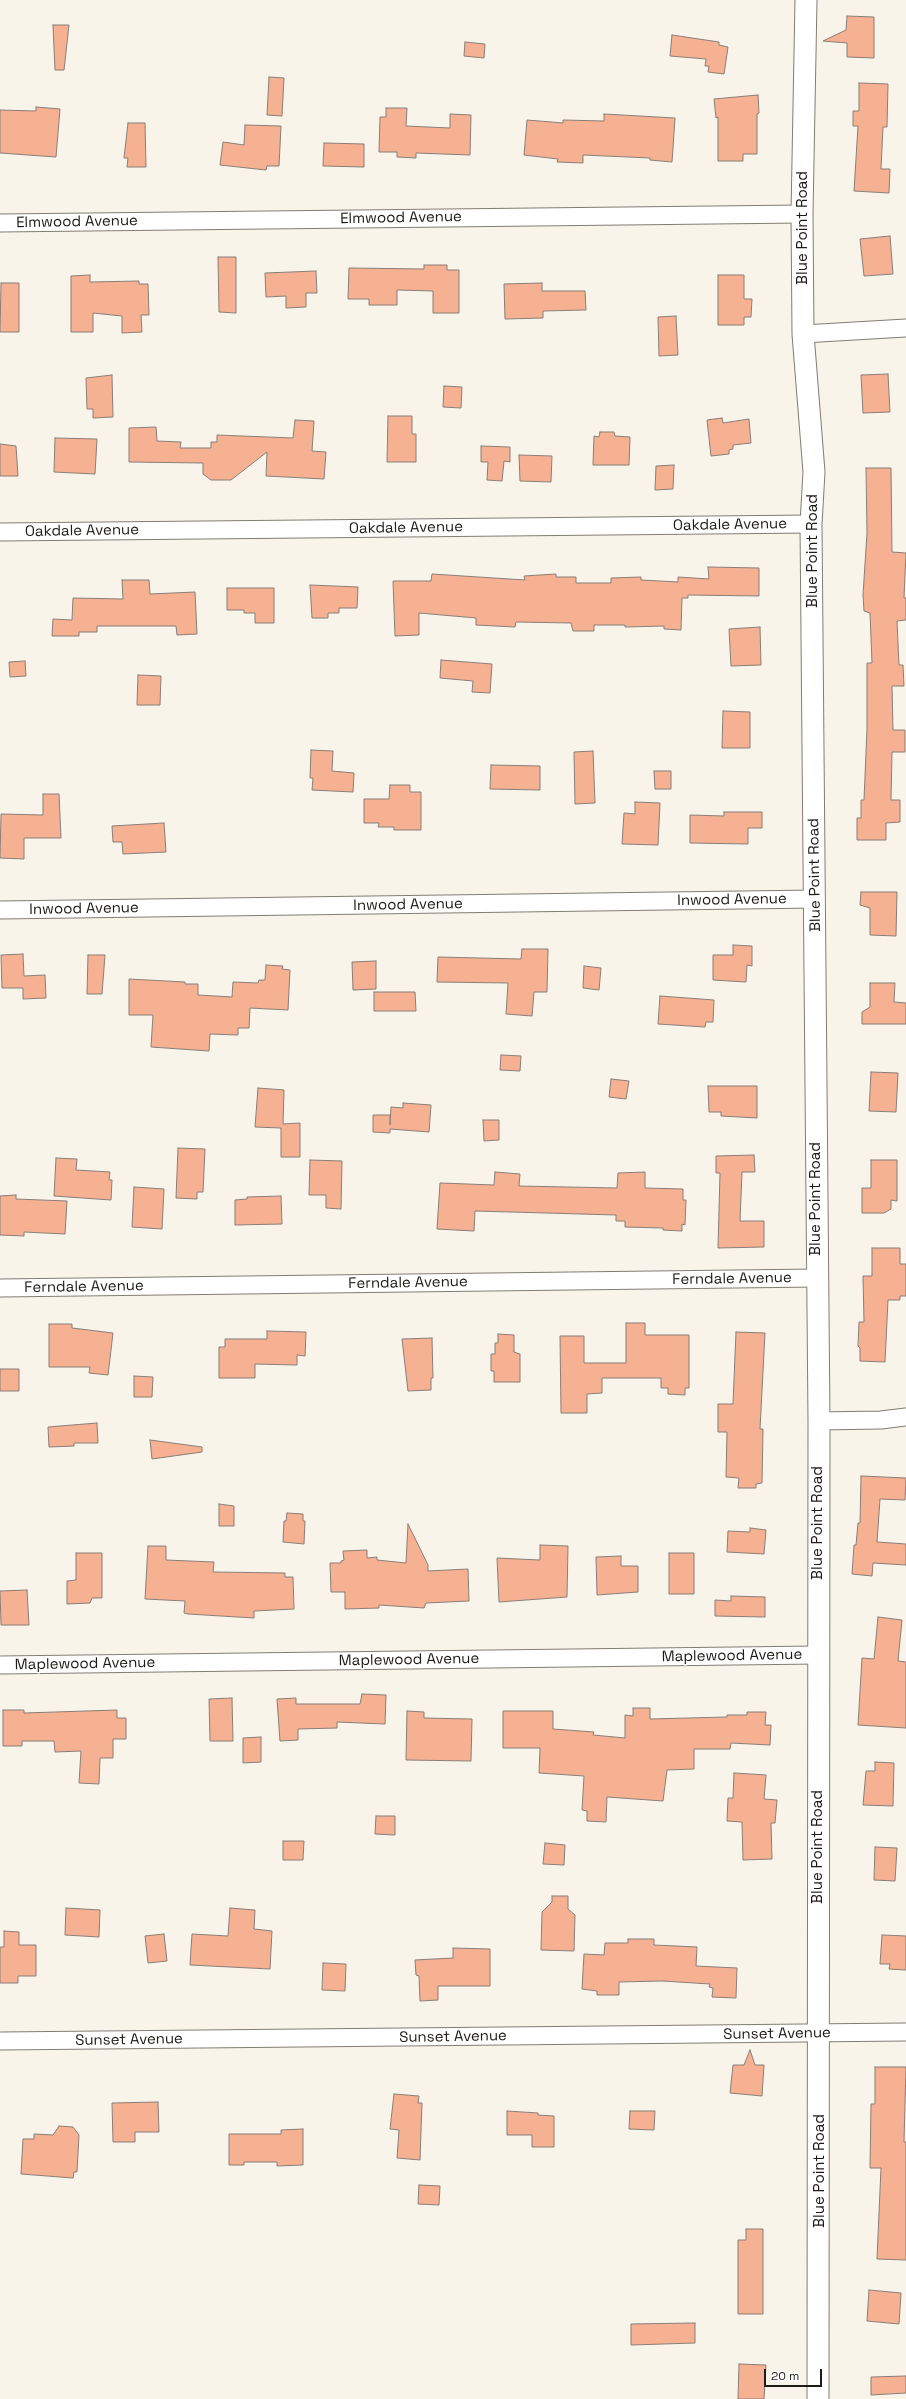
<!DOCTYPE html>
<html>
<head>
<meta charset="utf-8">
<style>
	body { margin:0 }
	#map { position:relative; width:906px; height:2399px; overflow:hidden; background:#f8f4e9; font-family:"Space Grotesk",sans-serif }
	canvas { display:block }
	.scale { position:absolute; left:764px; top:2369px; width:58px; height:18px; box-sizing:border-box; border:2px solid #1d1b17; border-top:0; padding-left:5px; font-size:12px; line-height:14px; white-space:nowrap; color:#1d1b17; -webkit-text-stroke:3px #fff; paint-order:stroke }
</style>
</head>
<body>
<div id="map">
<canvas width="906" height="2399"></canvas>
<div class="scale">20 m</div>
</div>
<script>
const c = document.querySelector('canvas').getContext('2d');
c.lineJoin = 'round';
function fillPath(path, color) { c.fillStyle = color; c.fill(path, 'evenodd'); }
const poly = rows => new Path2D(rows.map(r => 'M' + r).join(''));
function trace(path, color, width, dash) { c.strokeStyle = color; c.lineWidth = width; c.lineCap = dash ? 'butt' : 'round'; c.setLineDash(dash || []); c.stroke(path); }
function drawText(font, color, halo, rows, align = 'center') {
  c.font = font + ' "Space Grotesk",sans-serif'; c.lineWidth = 3; c.setLineDash([]); c.textBaseline = 'middle'; c.strokeStyle = halo; c.fillStyle = color; for (const [text, x, y, turn = 0] of rows) {
    c.save(); c.translate(x, y); c.rotate((+turn || 0) * Math.PI / 180); c.textAlign = isNaN(turn) ? turn : align; if (halo) c.strokeText(text, 0, 0); c.fillText(text, 0, 0); c.restore();
  }
}
const building = poly([
	[847,16,874,17,874,58,847,57,847,43,823,41,846,30,847,16],
	[53,25,69,25,64,70,55,70,53,25],
	[672,35,719,42,719,45,728,47,724,74,708,72,709,66,705,66,706,59,670,56,672,35],
	[465,42,485,44,484,58,464,56,465,42],
	[269,77,284,78,282,116,267,115,269,77],
	[859,83,888,84,887,127,883,127,881,169,890,169,889,193,854,191,858,126,853,126,853,111,859,111,859,83],
	[758,95,759,113,757,114,757,154,743,154,743,161,718,161,718,117,716,118,714,99,758,95],
	[36,107,60,109,56,157,0,153,0,110,36,111,36,107],
	[386,108,407,108,406,126,450,128,450,114,471,115,470,155,416,153,416,158,397,157,397,152,379,152,380,117,386,117,386,108],
	[604,114,675,118,672,162,650,160,650,158,583,155,583,163,557,162,558,159,524,155,527,120,563,123,563,120,604,121,604,114],
	[128,123,145,123,146,167,127,167,128,158,124,158,128,123],
	[245,125,281,126,279,166,267,166,266,170,220,165,223,142,244,145,245,125],
	[324,143,364,144,364,167,323,166,324,143],
	[890,236,893,274,864,276,860,239,890,236],
	[218,257,236,257,236,313,219,312,218,257],
	[424,265,447,265,447,270,459,270,459,313,433,313,433,291,397,290,397,305,369,305,369,299,348,299,349,268,424,269,424,265],
	[316,271,317,293,306,293,306,307,286,308,286,296,266,297,265,273,316,271],
	[90,275,90,282,139,281,139,284,148,284,149,315,141,315,142,332,122,333,122,316,93,313,93,332,71,332,71,276,90,275],
	[718,275,744,275,744,299,752,299,751,317,744,317,744,325,718,325,718,275],
	[1,283,19,283,19,332,0,332,1,283],
	[542,283,542,291,585,291,586,310,543,311,543,318,505,319,504,284,542,283],
	[676,316,678,355,659,356,658,317,676,316],
	[888,374,890,412,863,413,861,375,888,374],
	[112,375,113,417,93,418,93,409,87,409,86,378,112,375],
	[444,386,462,387,461,408,443,407,444,386],
	[388,416,412,416,412,434,416,434,416,462,387,462,388,416],
	[722,418,723,423,749,419,751,443,733,445,733,449,729,450,729,454,711,456,707,420,722,418],
	[295,420,314,421,312,451,326,452,324,479,266,476,267,452,231,480,211,480,203,474,203,463,129,462,129,428,156,427,157,441,181,442,180,448,211,448,211,442,217,442,217,435,293,438,295,420],
	[600,432,614,432,615,436,630,437,629,465,593,465,594,436,599,437,600,432],
	[55,438,97,439,95,474,54,472,55,438],
	[0,444,16,446,18,476,0,476,0,444],
	[481,446,510,447,510,462,504,461,502,481,487,480,488,462,481,462,481,446],
	[519,455,552,456,551,482,520,481,519,455],
	[674,465,673,489,655,490,656,466,674,465],
	[866,468,891,468,892,552,906,553,904,598,906,598,906,620,897,621,899,665,903,665,904,686,892,686,893,730,905,730,905,752,892,752,891,800,900,800,900,822,886,823,886,840,857,840,857,818,861,818,861,800,864,800,867,729,867,663,872,663,870,613,864,611,863,595,867,533,866,468],
	[708,567,759,568,759,596,688,595,688,598,682,598,681,630,664,629,664,626,625,627,625,625,594,625,594,631,573,631,571,623,516,622,515,627,476,625,476,618,419,613,419,635,395,636,393,581,431,581,432,574,525,580,524,576,556,574,556,577,576,577,576,583,611,583,611,578,641,577,641,580,678,582,678,577,709,579,708,567],
	[122,580,149,580,150,594,195,592,197,634,177,635,176,626,97,626,97,632,79,632,79,636,52,636,53,619,72,620,73,598,123,599,122,580],
	[310,585,358,587,357,608,339,608,339,613,328,613,328,618,312,618,310,585],
	[227,588,274,588,274,623,255,623,255,613,244,613,244,610,227,610,227,588],
	[760,627,761,665,731,666,729,629,760,627],
	[441,660,492,664,490,693,472,692,473,681,440,678,441,660],
	[25,661,26,676,10,677,9,662,25,661],
	[138,675,161,676,160,705,137,705,138,675],
	[723,711,750,712,750,748,722,748,723,711],
	[311,750,333,751,332,771,354,773,353,792,312,790,313,778,310,778,311,750],
	[593,751,595,803,575,804,574,752,593,751],
	[491,765,540,766,540,790,490,789,491,765],
	[654,771,671,771,671,789,655,789,654,771],
	[390,785,410,785,410,792,421,792,421,830,394,830,394,827,378,827,379,823,364,823,364,799,389,799,390,785],
	[43,794,59,794,61,838,24,838,24,859,0,858,1,814,43,815,43,794],
	[635,802,660,803,658,845,622,844,624,813,635,814,635,802],
	[724,812,762,812,762,828,748,828,748,844,690,843,690,815,724,816,724,812],
	[164,823,166,852,123,854,122,842,113,842,112,826,164,823],
	[861,892,897,892,896,936,870,935,870,908,860,905,861,892],
	[733,945,752,946,752,966,747,965,746,982,713,980,713,955,733,955,733,945],
	[522,949,548,949,547,992,534,992,532,1016,506,1014,508,983,437,982,438,957,521,959,522,949],
	[23,954,24,976,45,975,46,998,23,999,23,988,2,988,1,955,23,954],
	[88,955,105,955,102,994,87,994,88,955],
	[376,961,376,989,353,990,352,962,376,961],
	[266,965,283,966,282,969,290,970,288,1010,250,1008,249,1028,238,1028,238,1035,210,1034,209,1051,151,1047,153,1015,129,1015,129,979,185,982,185,984,198,984,198,995,232,997,233,982,258,983,259,980,265,980,266,965],
	[584,966,601,968,599,990,583,988,584,966],
	[870,983,895,983,894,1002,906,1003,906,1024,862,1024,862,1012,870,1007,870,983],
	[374,992,415,992,416,1011,374,1011,374,992],
	[660,996,714,1000,713,1022,706,1022,705,1027,658,1024,660,996],
	[501,1055,521,1056,520,1071,500,1070,501,1055],
	[871,1072,898,1073,896,1112,869,1111,871,1072],
	[611,1079,629,1081,626,1099,609,1097,611,1079],
	[708,1086,757,1086,757,1118,721,1116,721,1112,709,1112,708,1086],
	[258,1088,284,1090,283,1124,300,1123,300,1157,281,1157,281,1128,255,1127,258,1088],
	[403,1103,431,1105,429,1132,390,1129,390,1133,373,1132,373,1115,390,1115,390,1125,391,1107,403,1108,403,1103],
	[483,1120,499,1120,499,1140,484,1141,483,1120],
	[178,1148,205,1149,203,1192,197,1192,197,1199,176,1198,178,1148],
	[754,1155,755,1172,742,1172,740,1221,764,1221,764,1247,718,1248,720,1173,716,1173,716,1156,754,1155],
	[56,1158,77,1159,76,1170,110,1172,109,1180,112,1180,111,1200,54,1196,56,1158],
	[310,1160,342,1161,341,1209,326,1208,326,1195,309,1195,310,1160],
	[871,1160,897,1160,897,1201,891,1200,891,1209,884,1213,862,1213,862,1188,871,1188,871,1160],
	[495,1172,520,1174,519,1186,617,1188,618,1173,645,1172,645,1188,683,1189,683,1200,686,1200,685,1225,682,1224,682,1231,663,1230,663,1228,625,1227,625,1221,616,1221,616,1215,475,1211,474,1231,437,1229,440,1183,494,1185,495,1172],
	[134,1187,164,1189,162,1229,132,1227,134,1187],
	[16,1195,16,1199,67,1201,65,1234,24,1232,24,1236,0,1235,0,1196,16,1195],
	[281,1196,282,1224,235,1225,235,1200,247,1199,247,1197,281,1196],
	[872,1248,900,1248,900,1264,906,1264,906,1296,900,1296,900,1300,888,1300,885,1362,860,1361,860,1348,858,1346,859,1322,864,1322,863,1276,872,1276,872,1248],
	[626,1323,645,1323,645,1335,689,1335,689,1388,685,1388,685,1395,668,1394,668,1388,661,1388,661,1378,602,1378,602,1393,587,1394,587,1413,561,1413,560,1336,584,1336,584,1363,626,1363,626,1323],
	[49,1324,72,1324,72,1328,113,1333,108,1375,89,1373,90,1367,49,1367,49,1324],
	[267,1331,306,1332,305,1356,297,1355,297,1365,255,1364,255,1378,219,1378,219,1347,225,1347,225,1339,267,1339,267,1331],
	[736,1332,765,1333,760,1429,763,1429,762,1483,756,1484,756,1488,738,1488,739,1478,726,1477,727,1432,718,1432,718,1404,733,1404,736,1332],
	[498,1334,514,1335,514,1352,520,1354,520,1382,494,1382,494,1371,491,1371,491,1354,495,1354,495,1343,498,1343,498,1334],
	[432,1338,433,1378,431,1378,431,1390,408,1391,402,1339,432,1338],
	[0,1369,19,1369,19,1391,0,1391,0,1369],
	[134,1376,153,1377,152,1397,134,1397,134,1376],
	[97,1423,98,1443,74,1443,74,1446,49,1447,48,1427,97,1423],
	[150,1440,202,1447,202,1452,152,1459,150,1440],
	[861,1476,906,1478,905,1500,880,1499,877,1542,906,1544,906,1565,873,1563,872,1576,852,1574,854,1545,856,1545,858,1523,860,1523,861,1476],
	[219,1504,234,1506,234,1526,219,1526,219,1504],
	[287,1513,303,1514,303,1521,305,1521,304,1544,283,1542,284,1521,286,1521,287,1513],
	[408,1524,428,1565,428,1571,468,1569,469,1601,426,1603,424,1608,379,1605,379,1608,345,1609,345,1592,331,1592,330,1563,341,1563,341,1561,344,1560,343,1551,367,1550,367,1558,377,1557,377,1560,406,1563,408,1524],
	[750,1528,766,1530,764,1554,727,1552,728,1531,750,1532,750,1528],
	[540,1545,568,1546,567,1597,499,1602,497,1558,540,1560,540,1545],
	[148,1546,166,1546,166,1560,214,1562,213,1572,285,1573,285,1577,293,1577,294,1609,254,1611,254,1618,188,1614,184,1613,185,1601,145,1599,148,1546],
	[76,1553,102,1553,102,1598,92,1598,90,1603,67,1604,67,1581,76,1580,76,1553],
	[669,1553,694,1553,694,1594,669,1594,669,1553],
	[621,1556,621,1566,638,1566,638,1592,597,1595,596,1557,621,1556],
	[27,1590,29,1625,1,1625,0,1591,27,1590],
	[731,1596,765,1597,765,1617,715,1616,715,1600,731,1601,731,1596],
	[878,1617,902,1620,898,1661,906,1662,906,1728,858,1725,862,1658,874,1659,878,1617],
	[362,1694,386,1695,385,1724,337,1722,337,1728,298,1729,298,1740,280,1741,277,1699,296,1698,296,1704,360,1704,362,1694],
	[232,1698,233,1741,210,1741,209,1699,232,1698],
	[633,1708,650,1708,650,1719,727,1717,727,1715,747,1715,747,1712,766,1712,765,1725,771,1725,770,1745,731,1743,730,1749,694,1749,694,1769,667,1770,663,1801,607,1797,606,1822,587,1821,587,1811,582,1810,584,1776,539,1773,540,1748,503,1748,503,1711,553,1711,553,1729,594,1732,593,1735,625,1738,625,1715,633,1716,633,1708],
	[3,1710,24,1710,24,1713,117,1710,117,1718,126,1718,126,1739,113,1739,113,1758,100,1758,99,1784,79,1783,81,1751,55,1752,54,1741,22,1741,22,1746,3,1746,3,1710],
	[407,1711,424,1712,424,1718,472,1719,471,1761,406,1760,407,1711],
	[261,1737,261,1762,243,1763,243,1738,261,1737],
	[875,1762,894,1763,893,1806,863,1805,866,1771,875,1771,875,1762],
	[734,1773,766,1775,764,1799,777,1800,775,1823,771,1823,772,1859,743,1860,742,1822,727,1821,728,1798,733,1798,734,1773],
	[376,1816,395,1816,395,1835,375,1834,376,1816],
	[283,1841,304,1841,303,1860,283,1860,283,1841],
	[545,1843,565,1845,564,1865,543,1864,545,1843],
	[875,1847,897,1848,895,1881,874,1880,875,1847],
	[552,1896,568,1896,568,1909,575,1915,574,1951,541,1950,542,1912,552,1902,552,1896],
	[66,1908,100,1910,99,1937,65,1935,66,1908],
	[230,1908,255,1910,254,1929,272,1931,270,1969,190,1965,192,1934,228,1936,230,1908],
	[4,1931,19,1932,19,1945,36,1945,36,1976,18,1976,18,1983,0,1983,0,1947,4,1947,4,1931],
	[164,1934,167,1961,148,1963,145,1936,164,1934],
	[882,1935,906,1936,906,1970,889,1969,890,1964,880,1964,882,1935],
	[628,1939,654,1939,654,1945,697,1947,696,1966,737,1968,736,1998,712,1997,713,1988,709,1987,710,1984,662,1981,619,1982,619,1995,597,1995,597,1991,582,1989,584,1954,604,1955,605,1943,628,1943,628,1939],
	[453,1948,490,1949,490,1986,438,1986,438,2000,420,2001,419,1976,416,1975,415,1960,453,1958,453,1948],
	[323,1963,346,1964,345,1991,322,1990,323,1963],
	[750,2050,755,2065,764,2065,762,2096,730,2093,733,2065,744,2065,750,2050],
	[875,2067,906,2067,904,2142,906,2142,906,2260,877,2259,881,2168,870,2168,871,2104,875,2104,875,2067],
	[394,2094,419,2096,418,2103,422,2103,420,2160,397,2158,399,2130,390,2129,394,2094],
	[158,2102,159,2132,135,2132,135,2142,113,2142,112,2103,158,2102],
	[507,2111,538,2113,538,2115,554,2116,554,2147,532,2147,532,2135,507,2135,507,2111],
	[630,2111,655,2111,654,2130,629,2129,630,2111],
	[59,2126,73,2127,79,2135,77,2172,74,2172,73,2178,21,2174,23,2139,34,2139,34,2134,53,2135,59,2126],
	[303,2129,303,2165,277,2166,277,2162,244,2162,244,2165,229,2165,229,2134,281,2134,281,2130,303,2129],
	[419,2185,440,2186,439,2205,418,2204,419,2185],
	[746,2229,763,2229,763,2314,738,2314,738,2240,746,2240,746,2229],
	[869,2290,901,2293,899,2324,867,2321,869,2290],
	[695,2323,695,2343,631,2345,631,2324,695,2323],
	[739,2364,766,2365,764,2399,738,2399,739,2364],
	[906,2376,906,2393,871,2395,871,2377,906,2376]
]);
const minor = poly([
	[0,223,802,214],
	[803,334,906,328],
	[0,532,811,524],
	[0,910,816,899],
	[0,1288,817,1278],
	[819,1421,881,1420,906,1417],
	[0,1665,817,1655],
	[0,2041,906,2032]
]);
const tertiary = poly([
	[806,0,802,214,803,334,814,472,811,524,819,1421,818,2399]
]);
const streetNames = [
	["Elmwood Avenue",401,218,-1],
	["Elmwood Avenue",77,222,-1],
	["Blue Point Road",803,228,-90],
	["Oakdale Avenue",730,525,-1],
	["Oakdale Avenue",406,528,-1],
	["Oakdale Avenue",82,531,-1],
	["Blue Point Road",813,551,-90],
	["Blue Point Road",815,875,-91],
	["Inwood Avenue",732,900,-1],
	["Inwood Avenue",408,905,-1],
	["Inwood Avenue",84,909,-1],
	["Blue Point Road",816,1199,-90],
	["Ferndale Avenue",732,1279,-1],
	["Ferndale Avenue",408,1283,-1],
	["Ferndale Avenue",84,1287,-1],
	["Blue Point Road",818,1523,-90],
	["Maplewood Avenue",732,1656,-1],
	["Maplewood Avenue",409,1660,-1],
	["Maplewood Avenue",85,1664,-1],
	["Blue Point Road",818,1847,-90],
	["Sunset Avenue",777,2034,-1],
	["Sunset Avenue",453,2037,-1],
	["Sunset Avenue",129,2040,-1],
	["Blue Point Road",820,2171,-90]
];
fillPath(building, '#f5b191');
trace(building, '#897e79', 1);
trace(minor, '#817d73', 19);
trace(tertiary, '#817d73', 23);
trace(minor, '#fff', 17);
trace(tertiary, '#fff', 21);
drawText('15px', '#1d1b17', '#fff', streetNames);
</script>
</body>
</html>
